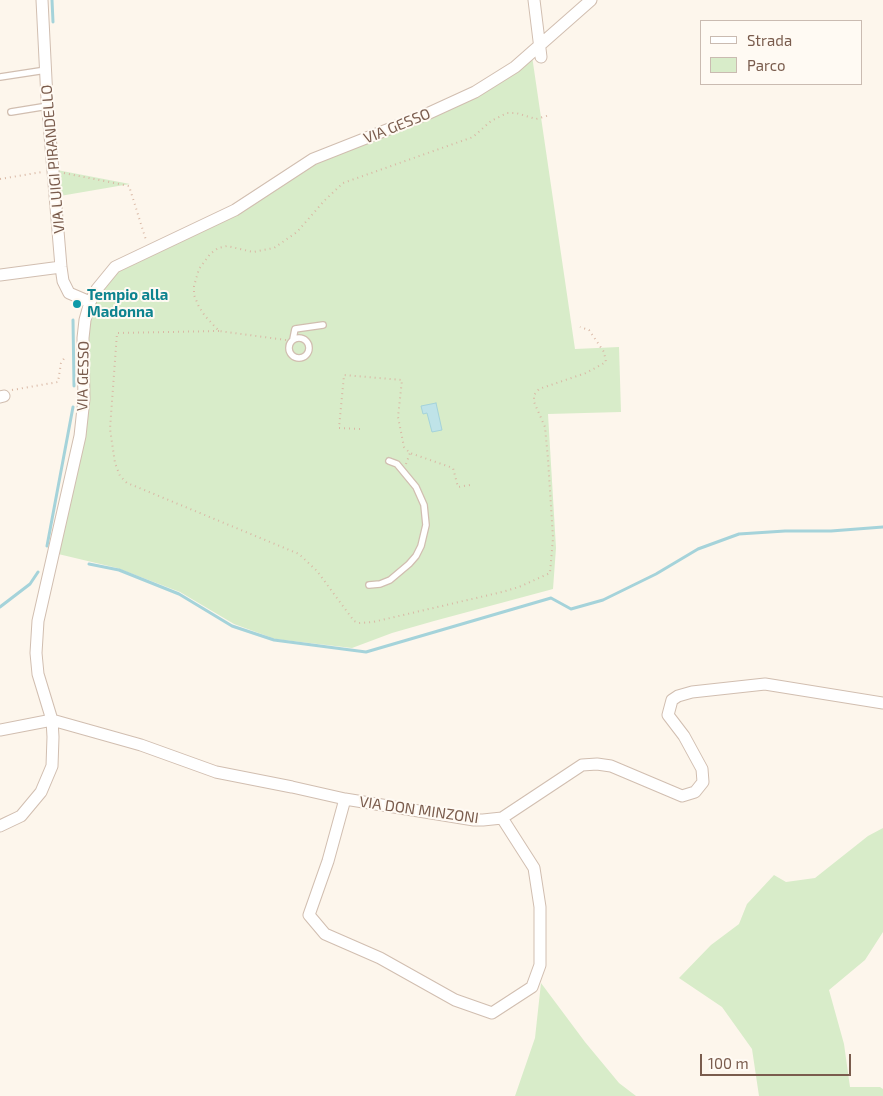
<!DOCTYPE html>
<html>
<head>
<meta charset="utf-8">
<style>
	body { margin:0 }
	#map { position:relative; width:883px; height:1096px; overflow:hidden; background:#fdf6ec; font-family:"Exo 2",sans-serif }
	canvas { display:block }
	.legend { position:absolute; left:700px; top:20px; width:162px; height:65px; box-sizing:border-box; background:#fffaf3; border:1px solid #cabbb1; margin:0; padding:6px 9px; list-style:none; font-size:15px; color:#7a5c4d }
	.legend li { display:flex; align-items:center; gap:10px; height:25px }
	.legend b { width:25px; border:1px solid #cabbb1 }
	.scale { position:absolute; left:700px; top:1054px; width:151px; height:22px; box-sizing:border-box; border:2px solid #7a5c4d; border-top:0; padding-left:6px; font-size:15px; line-height:18px; white-space:nowrap; color:#7a5c4d; -webkit-text-stroke:4px #fffaf3; paint-order:stroke }
</style>
</head>
<body>
<div id="map">
<canvas width="883" height="1096"></canvas>
<ul class="legend">
<li><b style="height:6px;background:#fff"></b>Strada</li>
<li><b style="height:14px;background:#d8ecc9"></b>Parco</li>
</ul>
<div class="scale">100 m</div>
</div>
<script>
const c = document.querySelector('canvas').getContext('2d');
c.lineJoin = 'round';
function fillPath(path, color) { c.fillStyle = color; c.fill(path, 'evenodd'); }
const poly = rows => new Path2D(rows.map(r => 'M' + r).join(''));
function trace(path, color, width, dash) { c.strokeStyle = color; c.lineWidth = width; c.lineCap = dash ? 'butt' : 'round'; c.setLineDash(dash || []); c.stroke(path); }
function drawText(font, color, halo, rows, align = 'center') {
  c.font = font + ' "Exo 2",sans-serif'; c.lineWidth = 4; c.setLineDash([]); c.textBaseline = 'middle'; c.strokeStyle = halo; c.fillStyle = color; for (const [text, x, y, turn = 0] of rows) {
    c.save(); c.translate(x, y); c.rotate((+turn || 0) * Math.PI / 180); c.textAlign = isNaN(turn) ? turn : align; if (halo) c.strokeText(text, 0, 0); c.fillText(text, 0, 0); c.restore();
  }
}
const green = poly([
	[532,56,575,349,619,347,621,412,548,414,556,548,553,589,434,621,392,633,352,648,275,639,234,624,180,592,117,568,54,553,81,430,79,328,94,293,123,266,214,219,330,149,448,105],
	[57,170,130,184,60,196],
	[883,828,883,932,865,960,829,990,844,1044,850,1087,880,1087,883,1089,883,1096,759,1096,752,1049,722,1007,679,978,711,945,739,924,747,904,774,875,786,882,815,878,868,836],
	[541,983,585,1042,619,1083,636,1096,515,1096,535,1038]
]);
const water = poly([
	[436,403,442,430,432,432,427,413,423,414,421,406,436,403]
]);
const stream = poly([
	[52,0,53,22],
	[73,320,74,386],
	[47,546,73,407],
	[89,564,119,570,179,594,232,626,274,640,366,652,551,598,571,609,603,600,656,574,698,549,739,534,785,531,831,531,883,527],
	[0,607,30,584,38,572]
]);
const path = poly([
	[64,173,129,186,146,240],
	[0,179,42,172],
	[219,331,117,333,110,429,115,463,120,476,127,483,137,487,299,554,317,571,354,621,359,623,373,622,502,592,519,587,550,573,553,538,548,459,545,427,534,402,534,395,539,389,586,373,606,362,604,352,589,330,580,327],
	[286,340,219,331,205,316,199,307,194,295,194,286,199,269,210,254,218,248,227,246,253,252,274,248,297,232,324,201,343,183,473,137,491,121,507,113,516,113,536,119,550,115],
	[12,390,58,382,61,363,65,357],
	[360,429,339,428,344,375,402,380,398,417,404,447,410,453,453,468,458,487,470,485],
	[406,464,410,453]
]);
const service = poly([
	[0,77,46,70],
	[11,112,48,106],
	'289 348a10 10 0 1 1 20 0a10 10 0 1 1-20 0Z',
	[293,339,295,329,323,325],
	[369,585,380,584,390,580,409,564,416,556,421,546,426,525,424,505,416,487,397,464,389,461]
]);
const minor = poly([
	[42,0,47,99,61,267,63,281,69,293,90,302],
	[534,0,541,57],
	[0,275,61,267],
	[0,397,4,396],
	[0,730,52,720,141,745,216,772,292,787,345,799,474,820,483,820,502,818,582,765,597,764,611,766,682,796,695,792,703,782,702,769,684,736,668,715,672,700,678,696,692,692,765,684,883,703],
	[345,799,328,861,309,915,325,934,380,958,455,1000,492,1013,532,987,540,965,540,907,534,868,502,818],
	[0,826,21,816,41,792,52,766,53,737,52,720,38,674,36,653,38,621,80,436,84,399,83,338,85,320,90,302,97,289,115,267,235,210,313,159,427,114,475,92,515,67,591,0]
]);
const markers = [
	[77,304,5,"#0f9aa8"]
];
const streetNames = [
	["VIA GESSO",397,126,-22],
	["VIA LUIGI PIRANDELLO",53,159,-95],
	["VIA GESSO",83,376,-89],
	["VIA DON MINZONI",419,810,8]
];
const cultureNames = [
	["Tempio alla",87,295],
	["Madonna",87,312]
];
fillPath(green, '#d8ecc9');
fillPath(water, '#bfe3e8');
trace(water, '#a5d3da', 1);
trace(stream, '#a5d3da', 3);
trace(service, '#d1beb0', 8);
trace(minor, '#d1beb0', 13);
trace(path, '#d9b8a5', 2, [1, 4]);
trace(service, '#fff', 5.5);
trace(minor, '#fff', 11);
for (const [x, y, r, color] of markers) { const dot = new Path2D(); dot.arc(x, y, r, 0, 2 * Math.PI); c.fillStyle = color; c.fill(dot); trace(dot, '#fffaf3', 2); }
drawText('15px', '#7a5c4d', '#fffaf3', streetNames);
drawText('bold 15px', '#0d838f', '#fffaf3', cultureNames, 'left');
</script>
</body>
</html>
